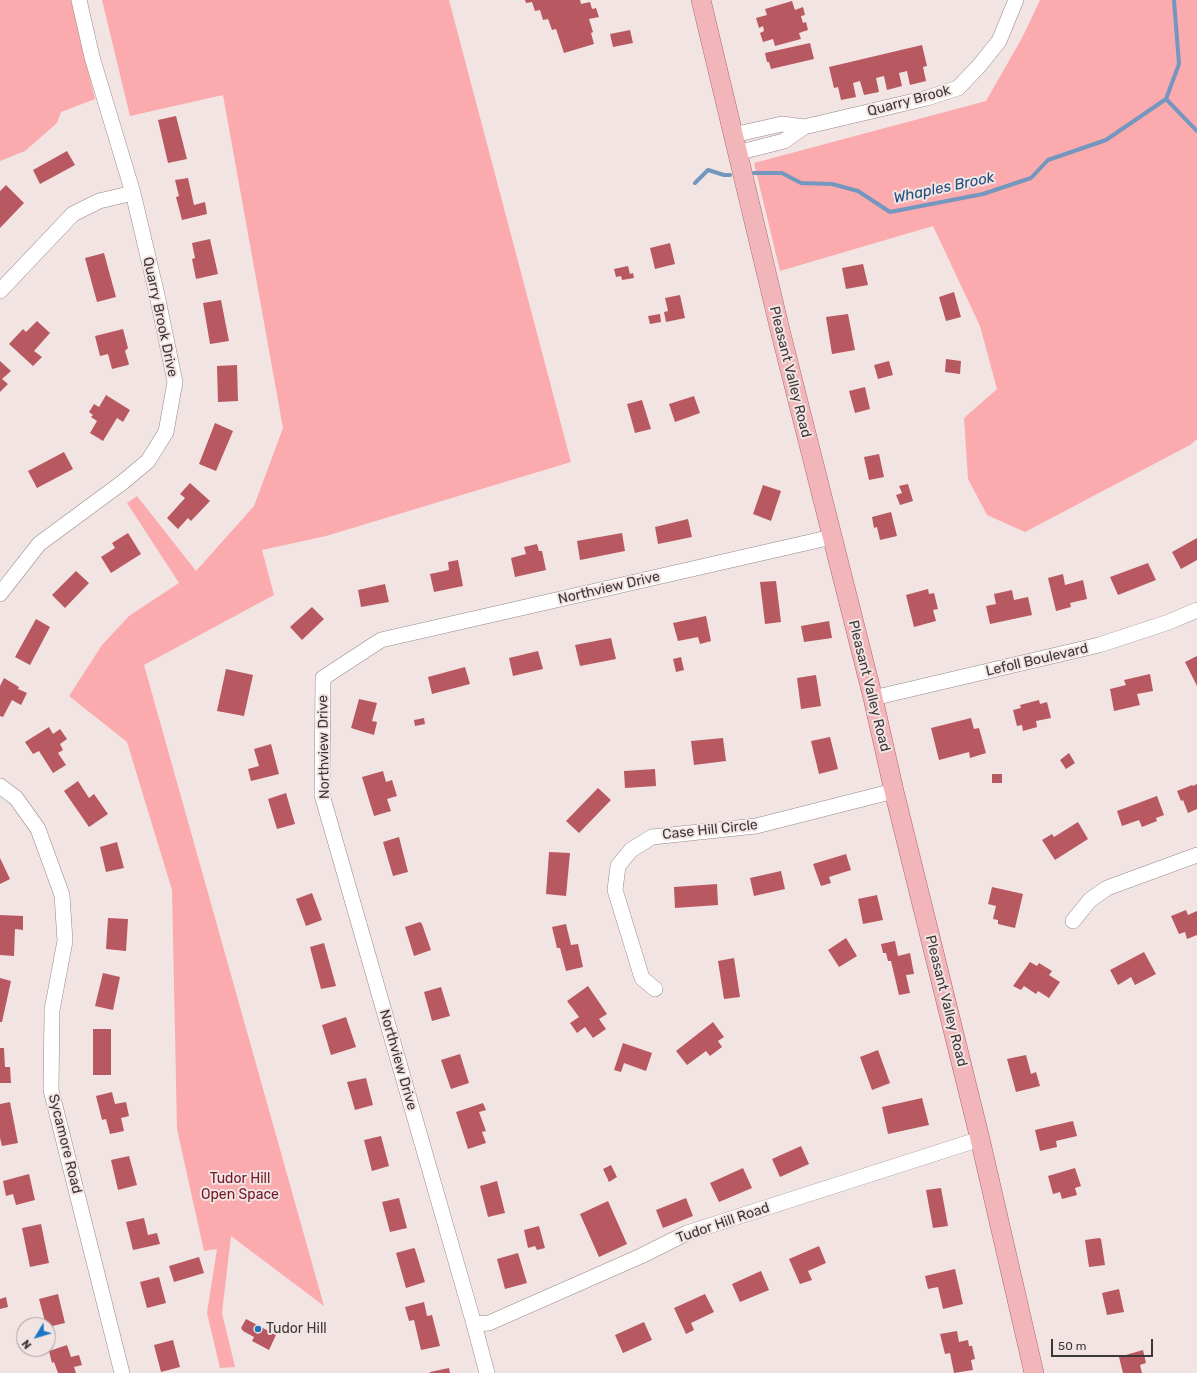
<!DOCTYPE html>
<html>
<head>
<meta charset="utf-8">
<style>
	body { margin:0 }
	#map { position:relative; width:1197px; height:1373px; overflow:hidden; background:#f3e4e4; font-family:Rubik,sans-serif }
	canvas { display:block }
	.north { position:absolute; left:16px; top:1317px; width:40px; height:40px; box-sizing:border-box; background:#f3e4e4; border:1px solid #aa9e9e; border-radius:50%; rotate:232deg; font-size:11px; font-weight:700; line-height:16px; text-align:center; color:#3c3636 }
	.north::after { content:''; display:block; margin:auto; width:14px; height:18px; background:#1c75c2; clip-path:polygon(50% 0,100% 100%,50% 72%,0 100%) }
	.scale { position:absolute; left:1051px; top:1339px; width:102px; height:18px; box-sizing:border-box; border:2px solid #3c3636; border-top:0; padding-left:5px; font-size:12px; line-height:14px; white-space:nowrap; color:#3c3636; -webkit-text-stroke:3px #f3e4e4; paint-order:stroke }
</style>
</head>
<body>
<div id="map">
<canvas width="1197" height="1373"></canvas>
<div class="north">N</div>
<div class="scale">50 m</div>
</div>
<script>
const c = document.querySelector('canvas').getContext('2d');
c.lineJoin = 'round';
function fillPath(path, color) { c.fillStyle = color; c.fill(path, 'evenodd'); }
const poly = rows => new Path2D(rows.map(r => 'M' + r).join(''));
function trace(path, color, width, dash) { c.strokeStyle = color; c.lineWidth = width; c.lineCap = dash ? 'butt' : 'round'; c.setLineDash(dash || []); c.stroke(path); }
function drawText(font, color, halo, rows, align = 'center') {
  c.font = font + ' Rubik,sans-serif'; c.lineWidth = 4; c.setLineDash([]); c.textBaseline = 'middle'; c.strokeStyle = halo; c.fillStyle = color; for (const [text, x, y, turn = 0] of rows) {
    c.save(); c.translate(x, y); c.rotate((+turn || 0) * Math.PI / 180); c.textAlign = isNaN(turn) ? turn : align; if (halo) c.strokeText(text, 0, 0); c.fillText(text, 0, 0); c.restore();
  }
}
const green = poly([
	[0,0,71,0,95,99,61,112,57,123,25,151,0,161],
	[102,0,449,0,571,462,326,536,262,550,274,595,144,665,324,1306,231,1236,222,1313,235,1367,220,1368,207,1313,217,1249,204,1251,177,1129,172,890,127,742,69,696,102,645,129,616,179,583,127,503,137,496,196,571,254,506,283,428,223,95,130,116],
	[1040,0,1197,0,1197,439,1190,445,1025,532,987,515,968,479,964,418,997,389,980,326,933,226,780,271,754,163,986,101,1022,38]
]);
const stream = poly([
	[1166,99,1197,131],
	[754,173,782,173,801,183,832,184,858,191,890,212,983,194,1031,178,1048,160,1106,140,1166,99,1179,64,1174,0],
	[695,183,708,170,724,175,730,175]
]);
const building = poly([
	[525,0,580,0,581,4,590,2,592,9,596,8,599,17,589,19,593,32,591,33,594,44,564,53,556,29,552,30,548,19,543,20,540,10,535,11,532,2,526,3],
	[792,1,795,10,803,7,805,15,801,16,803,23,806,22,808,30,799,33,801,39,775,46,773,39,763,42,760,33,764,31,763,26,759,28,756,18,767,15,765,9],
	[630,30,633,43,613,47,610,34],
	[810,43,814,59,771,69,769,62,767,62,765,53],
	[922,45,927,66,923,67,926,81,910,85,907,71,899,73,902,86,887,90,884,76,876,78,879,92,864,95,860,81,853,83,856,97,841,100,838,87,834,88,829,67],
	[176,116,187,159,168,163,158,120],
	[67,151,75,165,40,184,33,170],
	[188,178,194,205,205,202,207,214,182,220,176,197,179,196,175,180],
	[6,185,24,203,0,228,0,191],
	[210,239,218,274,196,279,192,259,195,258,192,243],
	[670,243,675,264,655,269,650,248],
	[104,253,116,297,97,302,85,258],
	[863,264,868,285,846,289,842,268],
	[628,266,630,274,633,273,634,278,622,280,621,276,616,277,614,269],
	[954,292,961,317,946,321,939,297],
	[680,295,685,318,666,322,664,312,668,311,665,298],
	[221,300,229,341,210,344,203,303],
	[660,314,661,322,650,324,648,316],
	[848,314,855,350,832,354,826,317],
	[37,321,50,333,34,351,42,357,33,366,9,344,23,329,26,332],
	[123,329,128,348,125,351,129,364,128,365,112,369,108,354,100,356,95,336],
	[946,359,961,361,960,374,945,372],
	[0,361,11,371,2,379,8,384,0,392],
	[889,361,893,375,878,379,874,365],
	[237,365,238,401,218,402,217,366],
	[865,387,870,409,855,413,849,391],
	[106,395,130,410,123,422,117,418,103,441,90,433,97,421,91,417,93,415,89,412,94,404,99,407],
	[694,396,700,413,675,422,669,404],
	[642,400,651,429,635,433,627,404],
	[215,423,233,431,216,471,199,464],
	[64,452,73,469,37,488,28,471],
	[879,454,884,477,869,480,864,457],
	[190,483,210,501,191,521,188,518,178,529,167,518,185,498,180,494],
	[908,484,913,501,900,505,896,495,902,493,899,486],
	[763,485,781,491,771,521,753,514],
	[891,512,897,536,880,540,877,527,874,528,872,517],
	[688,519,692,537,658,544,655,527],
	[128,533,141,554,111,573,101,557,115,548,112,543],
	[622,533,625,551,580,560,577,541],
	[1197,538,1197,560,1181,569,1172,552],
	[537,544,539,551,542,551,546,570,515,577,511,558,526,554,524,547],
	[458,560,463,586,434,592,430,574,449,570,448,562],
	[1148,563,1156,580,1118,595,1110,577],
	[76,571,89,583,65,608,52,595],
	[1063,574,1065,585,1083,580,1087,599,1070,603,1071,607,1056,611,1048,578],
	[776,581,781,622,765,624,760,582],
	[385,584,389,602,361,607,358,590],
	[928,589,929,594,934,593,938,609,933,610,936,621,914,627,906,595],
	[1012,590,1014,600,1028,597,1032,615,990,624,986,606,996,604,994,594],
	[312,607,324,619,302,640,290,627],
	[706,616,711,641,700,644,698,637,678,641,673,623],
	[36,619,50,627,30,665,15,657],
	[829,621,832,638,804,642,801,626],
	[611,638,616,659,580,666,575,645],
	[538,651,543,669,513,676,509,658],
	[1197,656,1197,686,1185,662],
	[681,657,684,670,676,672,673,659],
	[465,667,470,684,432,694,428,677],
	[226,669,253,675,244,716,217,711],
	[1150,674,1153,691,1137,694,1140,705,1114,711,1110,689,1126,685,1124,680],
	[816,675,821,706,801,709,797,678],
	[4,678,19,687,18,689,27,693,21,705,12,700,3,717,0,716,0,686],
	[359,699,377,703,372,721,377,722,374,735,351,728],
	[1039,700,1040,704,1047,702,1051,718,1036,721,1037,727,1023,731,1022,725,1017,726,1013,710,1021,708,1020,705],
	[424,718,425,724,415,726,414,720],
	[971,718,974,729,979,728,986,753,970,758,969,752,939,760,931,728],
	[49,727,53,734,60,729,67,739,60,744,63,750,58,753,66,765,53,773,39,751,33,754,25,742],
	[830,737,838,769,819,774,811,741],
	[723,738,726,761,694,765,691,741],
	[271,744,279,774,251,781,248,769,259,766,254,749],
	[1069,753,1075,763,1066,769,1060,760],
	[655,769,656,786,625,788,624,771],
	[383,771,386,782,392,780,397,796,387,799,391,811,374,816,362,777],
	[992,774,1002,774,1002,783,992,783],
	[78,781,89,798,94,794,108,814,89,827,64,791],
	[1197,784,1197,809,1188,813,1183,800,1181,801,1177,791,1192,785,1193,786],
	[598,788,611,800,579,833,566,821],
	[286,793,295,824,277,829,268,799],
	[1157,796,1164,815,1156,818,1157,821,1142,827,1139,820,1122,826,1117,811],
	[1078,822,1088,839,1055,860,1042,840,1052,834,1054,837],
	[399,837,408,872,393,876,383,842],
	[117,842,124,868,106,872,100,847],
	[549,852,570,853,566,896,546,894],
	[846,854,851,870,829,877,831,883,821,886,813,864],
	[0,858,10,879,0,884],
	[781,871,785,889,754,896,750,878],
	[717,884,718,905,675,908,674,887],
	[992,887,1023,894,1015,928,998,924,998,920,993,919,996,906,988,904],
	[312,893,322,920,306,926,296,899],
	[877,895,883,920,863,924,858,899],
	[1186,910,1188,915,1197,911,1197,935,1187,939,1185,932,1179,934,1171,916],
	[0,915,23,916,23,930,15,929,14,956,0,955],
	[108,918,128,919,126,951,106,949],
	[420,922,422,924,431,950,414,956,405,927],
	[566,924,571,945,578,944,583,967,566,971,560,948,557,948,552,927],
	[846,938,857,956,839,967,828,950],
	[895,941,898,956,910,953,914,974,906,975,910,993,899,995,891,961,888,961,886,953,883,953,881,944],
	[324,943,336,986,321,989,310,947],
	[1144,952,1156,974,1135,985,1131,977,1118,985,1110,970],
	[734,958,740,997,724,999,718,961],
	[1030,962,1037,966,1039,963,1052,971,1049,975,1060,982,1049,998,1038,991,1036,994,1024,986,1021,990,1013,986],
	[103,973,120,977,113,1010,95,1006],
	[0,978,11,981,2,1022,0,1022],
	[588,986,607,1014,599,1019,606,1029,593,1038,585,1027,577,1033,570,1023,579,1017,567,1001],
	[441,987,450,1016,432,1021,424,992],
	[346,1017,356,1047,331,1055,322,1025],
	[713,1022,724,1037,718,1041,722,1047,710,1056,706,1051,687,1065,676,1051],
	[93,1029,111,1029,111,1075,93,1075],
	[623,1043,652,1053,646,1071,624,1063,621,1072,614,1070],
	[0,1048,4,1048,5,1067,10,1067,11,1083,0,1083],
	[878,1050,890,1083,872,1090,860,1057],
	[460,1054,469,1083,451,1089,441,1060],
	[1026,1055,1031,1074,1036,1072,1040,1086,1016,1092,1007,1059],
	[366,1078,373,1105,355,1110,347,1082],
	[112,1092,115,1104,126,1102,129,1116,121,1118,124,1131,110,1134,106,1119,102,1120,96,1096],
	[922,1098,929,1125,888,1134,882,1107],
	[10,1102,18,1143,2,1146,0,1138,0,1104],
	[483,1103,486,1110,479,1112,486,1131,482,1132,486,1143,468,1149,456,1112],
	[1073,1121,1077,1136,1056,1141,1057,1147,1040,1151,1035,1130],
	[381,1136,389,1166,372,1171,364,1140],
	[801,1146,809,1164,780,1177,772,1159],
	[129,1156,137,1185,118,1190,111,1160],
	[611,1165,617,1177,609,1182,603,1169],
	[743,1168,752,1188,719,1202,710,1183],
	[1075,1168,1081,1186,1075,1188,1077,1195,1062,1199,1060,1192,1053,1194,1048,1176],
	[29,1174,35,1200,16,1205,13,1194,6,1196,3,1181],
	[497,1181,505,1213,488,1217,480,1186],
	[941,1188,948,1226,933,1228,926,1190],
	[399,1198,407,1228,390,1232,382,1202],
	[686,1198,693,1216,663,1228,656,1210],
	[608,1201,627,1244,599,1257,580,1214],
	[144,1218,148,1235,157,1233,160,1244,133,1250,126,1222],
	[41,1224,49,1263,30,1267,22,1228],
	[539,1226,545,1248,537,1250,535,1246,528,1248,524,1230],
	[1099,1238,1101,1239,1105,1265,1089,1267,1085,1240],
	[819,1246,826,1263,808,1271,812,1280,800,1284,789,1259],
	[414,1248,415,1249,425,1282,406,1288,396,1253],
	[518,1253,527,1283,505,1289,497,1259],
	[199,1257,204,1273,174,1282,169,1266],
	[955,1269,963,1304,943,1309,938,1287,928,1289,925,1276],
	[761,1271,769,1290,740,1302,732,1284],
	[159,1277,166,1303,147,1308,140,1282],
	[1119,1289,1124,1312,1107,1315,1102,1293],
	[58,1294,65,1323,48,1327,48,1325,46,1325,39,1299],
	[705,1294,714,1312,691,1323,694,1330,686,1334,674,1308],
	[6,1297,8,1307,0,1309,0,1299],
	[424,1302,427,1316,432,1315,440,1346,421,1350,414,1320,409,1321,405,1307],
	[246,1319,276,1335,269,1350,252,1341,254,1337,243,1331,241,1328],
	[644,1322,652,1340,623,1353,615,1335],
	[957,1331,959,1342,968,1340,969,1346,972,1346,975,1359,971,1360,973,1370,954,1373,950,1353,945,1354,940,1334],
	[173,1340,180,1367,161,1372,154,1345],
	[67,1345,71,1357,79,1355,82,1365,74,1367,76,1373,58,1373,54,1362,52,1363,49,1351],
	[1143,1350,1146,1363,1140,1365,1142,1373,1123,1373,1119,1357],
	[449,1368,450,1373,430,1373,430,1372]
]);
const minor = poly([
	[733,135,782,124,804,127,927,98,958,88,979,66,999,41,1016,0],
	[737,153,784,141,804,127],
	[0,291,73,214,99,201,133,193],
	[0,594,39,544,123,482,148,461,166,432,175,382,157,295,133,193,92,57,79,0],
	[873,698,1099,645,1169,622,1197,610],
	[0,786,16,798,38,829,62,895,65,941,52,1010,51,1090,122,1373],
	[1073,921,1090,900,1107,888,1197,855],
	[655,989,642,978,615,890,618,866,631,850,652,837,756,826,894,791],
	[474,1324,489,1323,641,1256,687,1233,980,1139],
	[487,1373,474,1324,322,795,323,678,381,640,832,537]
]);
const major = poly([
	[701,0,781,334,873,698,894,791,980,1139,1034,1373]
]);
const markers = [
	[258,1329,4,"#1c75c2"]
];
const streetNames = [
	["Quarry Brook",909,101,-15],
	["Quarry Brook Drive",160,317,78],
	["Pleasant Valley Road",790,372,76],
	["Northview Drive",609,588,-13],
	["Lefoll Boulevard",1037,660,-13],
	["Pleasant Valley Road",869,686,76],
	["Northview Drive",324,747,-91],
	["Case Hill Circle",710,830,-6],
	["Pleasant Valley Road",946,1001,76],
	["Northview Drive",398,1060,74],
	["Sycamore Road",65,1144,76],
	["Tudor Hill Road",723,1223,-19]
];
const parkNames = [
	["Tudor Hill",240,1179],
	["Open Space",240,1195]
];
const poiNames = [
	["Tudor Hill",266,1329]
];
const waterNames = [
	["Whaples Brook",944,188,-12]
];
fillPath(green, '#fbaaad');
trace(stream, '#7397be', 4);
fillPath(building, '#b85860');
trace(minor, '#968888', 16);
trace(major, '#ac686d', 20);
trace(minor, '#fff', 15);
trace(major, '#f2b5b9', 19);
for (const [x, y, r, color] of markers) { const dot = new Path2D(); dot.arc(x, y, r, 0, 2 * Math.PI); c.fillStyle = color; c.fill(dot); trace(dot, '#f3e4e4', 1.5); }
drawText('14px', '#3c3636', '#f3e4e4', streetNames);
drawText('14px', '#711726', '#f3e4e4', parkNames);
drawText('14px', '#3c3636', '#f3e4e4', poiNames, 'left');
drawText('italic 15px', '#21507e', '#f3e4e4', waterNames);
</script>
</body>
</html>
